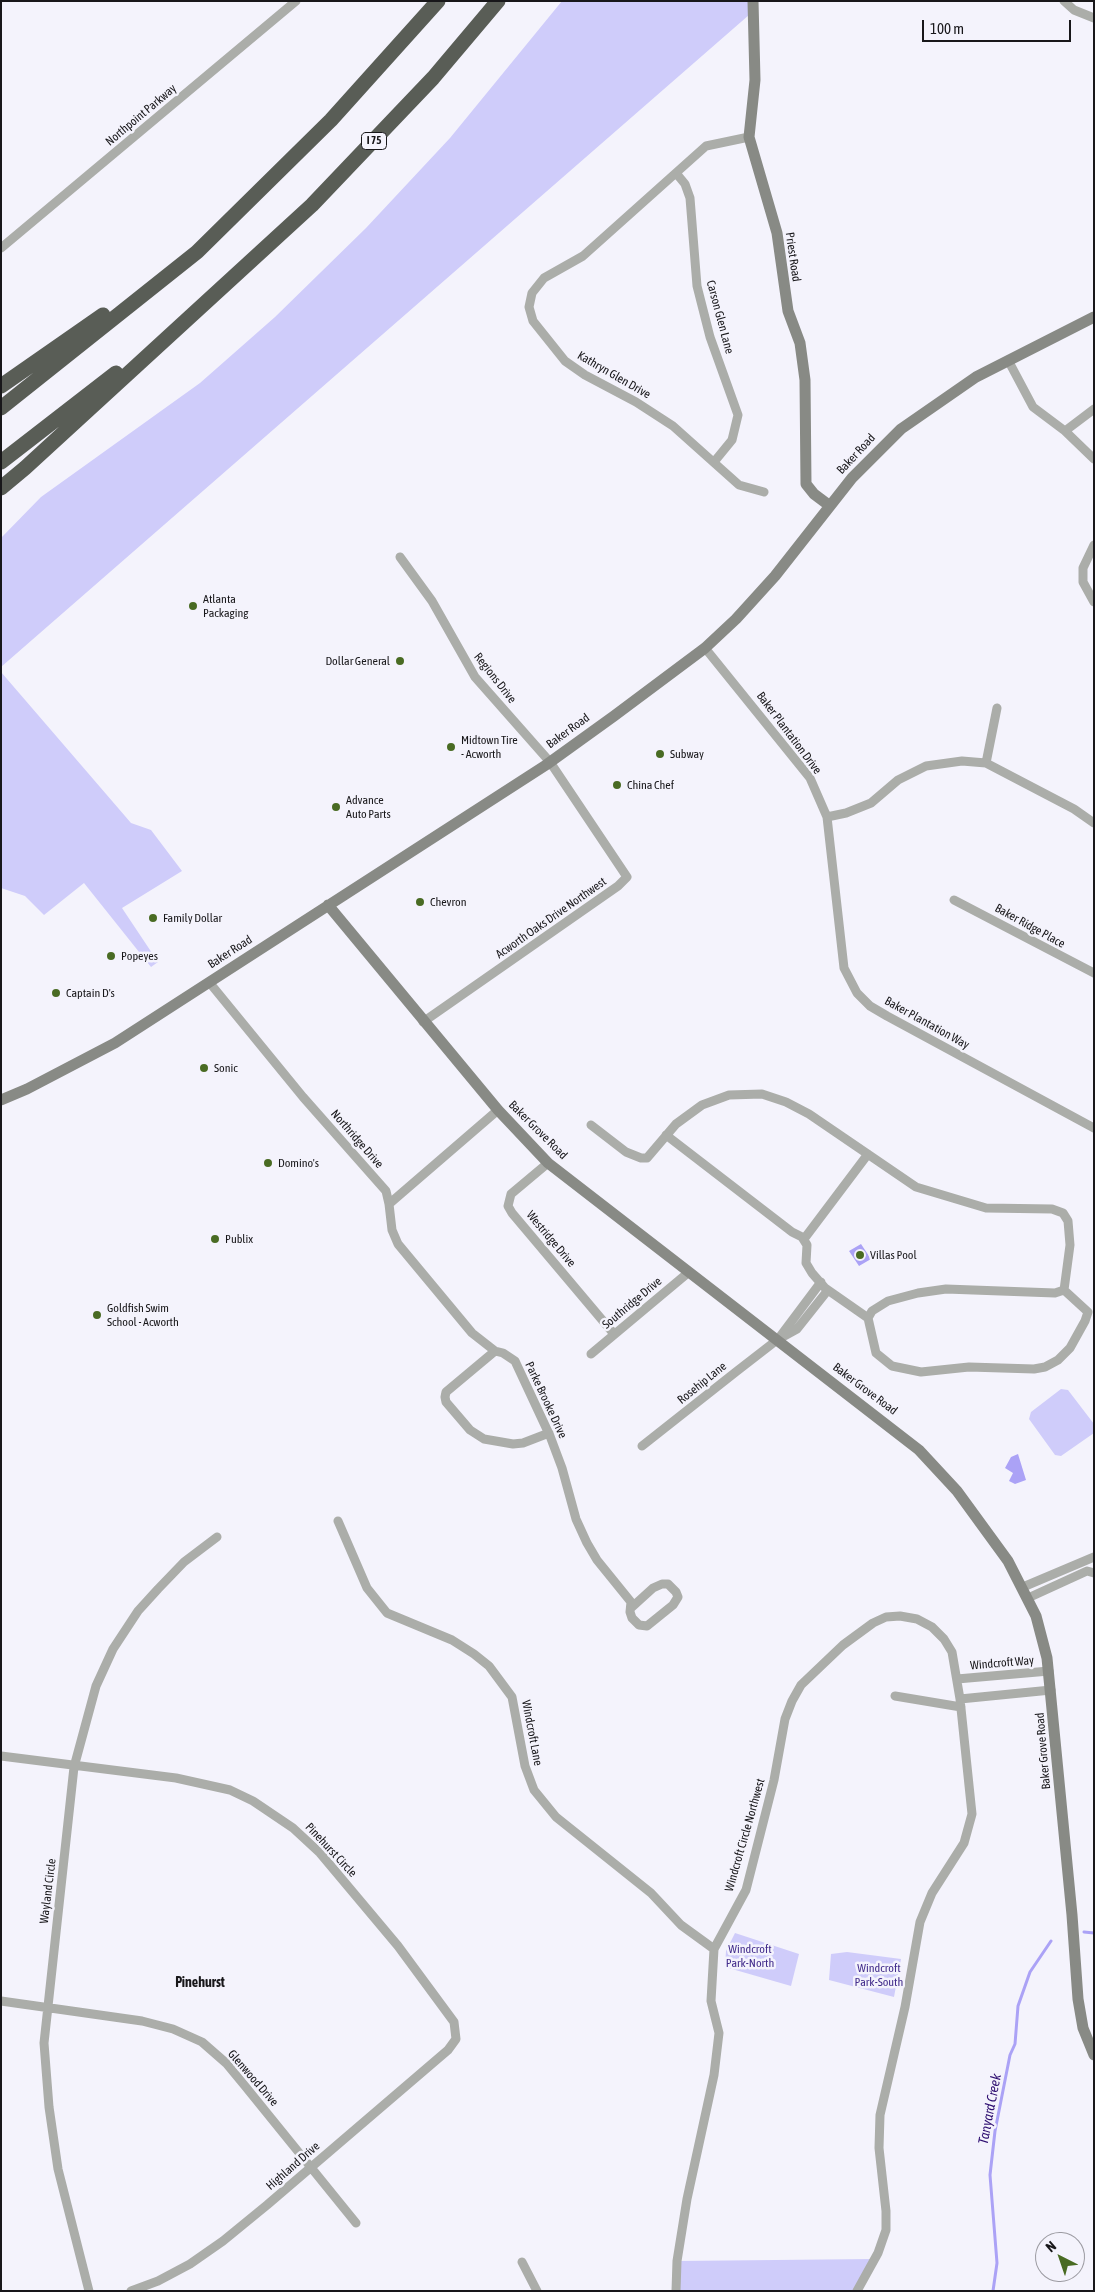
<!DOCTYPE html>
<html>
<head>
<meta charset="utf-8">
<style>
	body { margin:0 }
	#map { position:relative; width:1095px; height:2292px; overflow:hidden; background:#f4f3fc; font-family:"Asap Condensed",sans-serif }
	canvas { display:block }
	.frame { position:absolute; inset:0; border:2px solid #18171a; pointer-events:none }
	.north { position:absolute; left:1035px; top:2232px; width:50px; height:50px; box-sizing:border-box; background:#f4f3fc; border:1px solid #9c9ba2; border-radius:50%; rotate:319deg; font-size:14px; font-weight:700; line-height:20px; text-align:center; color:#18171a }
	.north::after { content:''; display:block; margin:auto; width:18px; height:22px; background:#496b23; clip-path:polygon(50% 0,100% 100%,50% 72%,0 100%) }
	.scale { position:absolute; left:922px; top:20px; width:149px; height:22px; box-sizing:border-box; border:2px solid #18171a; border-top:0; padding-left:6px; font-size:15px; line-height:18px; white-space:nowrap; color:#18171a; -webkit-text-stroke:4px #f4f3fc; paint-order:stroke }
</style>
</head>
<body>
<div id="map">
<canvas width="1095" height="2292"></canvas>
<div class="frame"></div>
<div class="north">N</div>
<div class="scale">100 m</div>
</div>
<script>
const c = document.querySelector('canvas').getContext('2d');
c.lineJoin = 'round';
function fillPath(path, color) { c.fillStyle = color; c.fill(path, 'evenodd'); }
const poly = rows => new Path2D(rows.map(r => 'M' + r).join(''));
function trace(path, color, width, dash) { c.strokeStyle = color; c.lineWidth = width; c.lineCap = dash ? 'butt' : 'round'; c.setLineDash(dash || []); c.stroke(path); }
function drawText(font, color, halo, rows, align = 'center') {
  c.font = font + ' "Asap Condensed",sans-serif'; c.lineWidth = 5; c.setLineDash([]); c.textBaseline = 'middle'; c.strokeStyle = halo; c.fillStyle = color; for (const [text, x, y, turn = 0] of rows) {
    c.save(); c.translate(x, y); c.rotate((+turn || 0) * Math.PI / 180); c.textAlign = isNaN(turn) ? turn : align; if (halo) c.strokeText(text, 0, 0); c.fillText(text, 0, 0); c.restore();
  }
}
const green = poly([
	[562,1,757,1,757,8,1,667,1,538,41,497,200,383,275,317,366,228,450,138],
	[1,672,131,823,151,830,182,871,122,908,158,962,151,967,84,883,44,915,25,896,1,888],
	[1061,1389,1068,1390,1094,1424,1094,1433,1061,1456,1055,1455,1029,1419,1031,1412],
	[735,1933,799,1954,791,1986,725,1967,726,1951],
	[847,1952,901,1959,894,1997,829,1980,831,1954],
	[874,2259,857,2291,677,2291,677,2261]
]);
const water = poly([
	[861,1244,871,1259,859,1266,849,1251],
	[1018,1454,1026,1480,1015,1484,1009,1481,1013,1473,1005,1468,1011,1457]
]);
const stream = poly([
	[1084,1932,1094,1933],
	[993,2291,997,2263,990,2175,995,2131,1010,2055,1015,2044,1018,2006,1030,1972,1051,1941]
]);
const street = poly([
	[1064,1,1074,10,1094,18],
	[749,137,706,146,583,256,544,278,532,293,529,307,533,321,565,361,585,375,636,402,673,426,739,485,764,492],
	[676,173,685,184,690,198,697,286,710,337,738,415,732,440,714,462],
	[1,248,296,1],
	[1008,360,1033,407,1065,431,1094,459],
	[1065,431,1094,409],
	[1094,545,1083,568,1083,582,1094,602],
	[400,557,432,601,475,677,550,762,627,877,618,886,423,1022],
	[705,648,810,778,827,817,844,968,857,993,870,1006,887,1016,1094,1128],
	[986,763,997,708],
	[827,817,846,813,871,803,898,780,926,766,962,761,986,763,1074,809,1094,823],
	[954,900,1094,973],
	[209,982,303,1097,386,1191,389,1204,498,1110],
	[591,1125,626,1152,641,1158,647,1158,676,1124,702,1105,729,1095,762,1094,786,1102,809,1114,916,1187,986,1208,1052,1209,1063,1213,1068,1221,1070,1245,1064,1290,1055,1293,946,1289,918,1293,888,1301,872,1311,868,1318,876,1353,892,1366,921,1372,969,1367,1034,1369,1045,1367,1058,1360,1070,1348,1085,1321,1088,1312,1064,1290],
	[666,1135,792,1232,802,1237,807,1245,806,1263,812,1273,825,1288,868,1318],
	[548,1163,511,1194,508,1206,512,1213,614,1334],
	[389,1204,392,1230,398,1244,472,1333,495,1351,503,1353,515,1361,550,1436,562,1468,576,1519,587,1543,597,1560,631,1602,630,1612,632,1618,639,1625,647,1626,673,1605,678,1597,676,1592,668,1584,662,1584,653,1588,631,1608],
	[804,1239,868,1154],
	[779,1338,821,1282],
	[495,1351,446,1392,445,1397,446,1402,470,1430,484,1439,513,1444,523,1443,549,1433],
	[591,1354,689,1272],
	[642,1446,737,1371,777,1340,797,1329,828,1290],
	[338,1521,367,1588,387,1613,452,1640,474,1654,489,1666,512,1697,525,1766,534,1790,556,1817,651,1893,681,1925,714,1949],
	[1023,1587,1094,1557],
	[1028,1598,1087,1571,1094,1573],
	[957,1679,1049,1671],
	[895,1696,961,1707],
	[960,1699,1051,1690],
	[1,1756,176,1778,230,1790,253,1801,293,1828,320,1853,398,1946,454,2022,456,2039,448,2050,267,2205,223,2241,190,2264,158,2281,131,2291],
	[1,2001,142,2021,173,2029,202,2042,226,2063,245,2086,356,2223],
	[522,2262,537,2291],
	[89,2291,58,2169,49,2107,44,2043,74,1767,96,1686,113,1649,138,1611,158,1589,184,1562,217,1537],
	[676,2291,677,2261,687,2199,714,2075,719,2033,711,2001,714,1949,746,1890,774,1780,785,1719,792,1701,801,1685,843,1645,873,1623,886,1617,900,1616,917,1619,932,1627,944,1639,952,1652,960,1699,972,1814,964,1843,932,1893,920,1922,905,2007,880,2115,879,2148,886,2211,886,2230,878,2253,857,2291]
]);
const secondary = poly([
	[753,1,755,80,749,137,777,233,788,311,800,343,805,380,806,484,814,494,830,506],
	[328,905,498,1110,548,1163,919,1450,957,1491,1008,1561,1036,1616,1047,1658,1072,1915,1078,1999,1083,2028,1094,2055],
	[1,1100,27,1089,115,1043,546,765,614,716,705,648,736,619,775,576,852,478,901,429,976,377,1094,317]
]);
const highway = poly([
	[1,386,103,315],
	[1,408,197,252,331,120,438,1],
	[1,462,116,373],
	[1,488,25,468,312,205,433,78,498,1]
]);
const markers = [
	[193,606,5,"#496b23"],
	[400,661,5,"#496b23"],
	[451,747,5,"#496b23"],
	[660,754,5,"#496b23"],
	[617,785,5,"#496b23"],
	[336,807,5,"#496b23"],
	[420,902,5,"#496b23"],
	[153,918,5,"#496b23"],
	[111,956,5,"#496b23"],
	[56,993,5,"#496b23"],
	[204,1068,5,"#496b23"],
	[268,1163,5,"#496b23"],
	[215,1239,5,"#496b23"],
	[860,1255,5,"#496b23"],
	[97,1315,5,"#496b23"]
];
const shields = [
	[374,141,25]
];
const shieldNames = [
	["I 75",374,141]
];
const streetNames = [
	["Northpoint Parkway",141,115,-40],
	["Priest Road",793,257,82],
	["Carson Glen Lane",720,317,75],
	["Kathryn Glen Drive",614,375,30],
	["Baker Road",856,454,-47],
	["Regions Drive",495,678,52],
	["Baker Road",568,731,-36],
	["Baker Plantation Drive",789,733,53],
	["Acworth Oaks Drive Northwest",551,918,-35],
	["Baker Ridge Place",1030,926,29],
	["Baker Road",230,952,-33],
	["Baker Plantation Way",927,1023,29],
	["Baker Grove Road",538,1130,45],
	["Northridge Drive",357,1139,49],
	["Westridge Drive",551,1239,50],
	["Southridge Drive",632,1303,-40],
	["Rosehip Lane",702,1383,-39],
	["Baker Grove Road",865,1389,37],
	["Parke Brooke Drive",546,1400,65],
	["Windcroft Way",1002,1663,-5],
	["Windcroft Lane",532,1733,79],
	["Baker Grove Road",1043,1751,-95],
	["Windcroft Circle Northwest",745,1835,-74],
	["Pinehurst Circle",331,1850,47],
	["Wayland Circle",48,1891,-83],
	["Glenwood Drive",253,2078,49],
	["Highland Drive",293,2166,-41]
];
const poiNames = [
	["Atlanta",203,599],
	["Packaging",203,613],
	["Dollar General",390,661,"right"],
	["Midtown Tire",461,740],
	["- Acworth",461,754],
	["Subway",670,754],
	["China Chef",627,785],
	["Advance",346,800],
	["Auto Parts",346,814],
	["Chevron",430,902],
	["Family Dollar",163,918],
	["Popeyes",121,956],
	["Captain D's",66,993],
	["Sonic",214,1068],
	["Domino's",278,1163],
	["Publix",225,1239],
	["Villas Pool",870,1255],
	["Goldfish Swim",107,1308],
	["School - Acworth",107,1322]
];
const parkNames = [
	["Windcroft",750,1949],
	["Park-North",750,1963],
	["Windcroft",879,1968],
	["Park-South",879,1982]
];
const neighbourhoodNames = [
	["Pinehurst",200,1983]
];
const waterNames = [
	["Tanyard Creek",990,2109,-79]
];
fillPath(green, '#cfccfa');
fillPath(water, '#aba2f6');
trace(stream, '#aba2f6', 3);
trace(street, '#abada9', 9);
trace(secondary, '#888a85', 11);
trace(highway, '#595d56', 15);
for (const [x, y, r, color] of markers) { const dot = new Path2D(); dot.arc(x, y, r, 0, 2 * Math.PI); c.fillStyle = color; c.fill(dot); trace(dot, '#f4f3fc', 2); }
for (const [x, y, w] of shields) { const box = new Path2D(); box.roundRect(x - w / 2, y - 8.5, w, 17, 4); c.fillStyle = '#f4f3fc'; c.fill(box); trace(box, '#18171a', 1); }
drawText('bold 11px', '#18171a', null, shieldNames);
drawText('12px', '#18171a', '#f4f3fc', streetNames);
drawText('12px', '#18171a', '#f4f3fc', poiNames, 'left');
drawText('12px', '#432d8c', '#f4f3fc', parkNames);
drawText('bold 14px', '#18171a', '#f4f3fc', neighbourhoodNames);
drawText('italic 14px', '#2f0f71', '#f4f3fc', waterNames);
</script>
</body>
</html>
